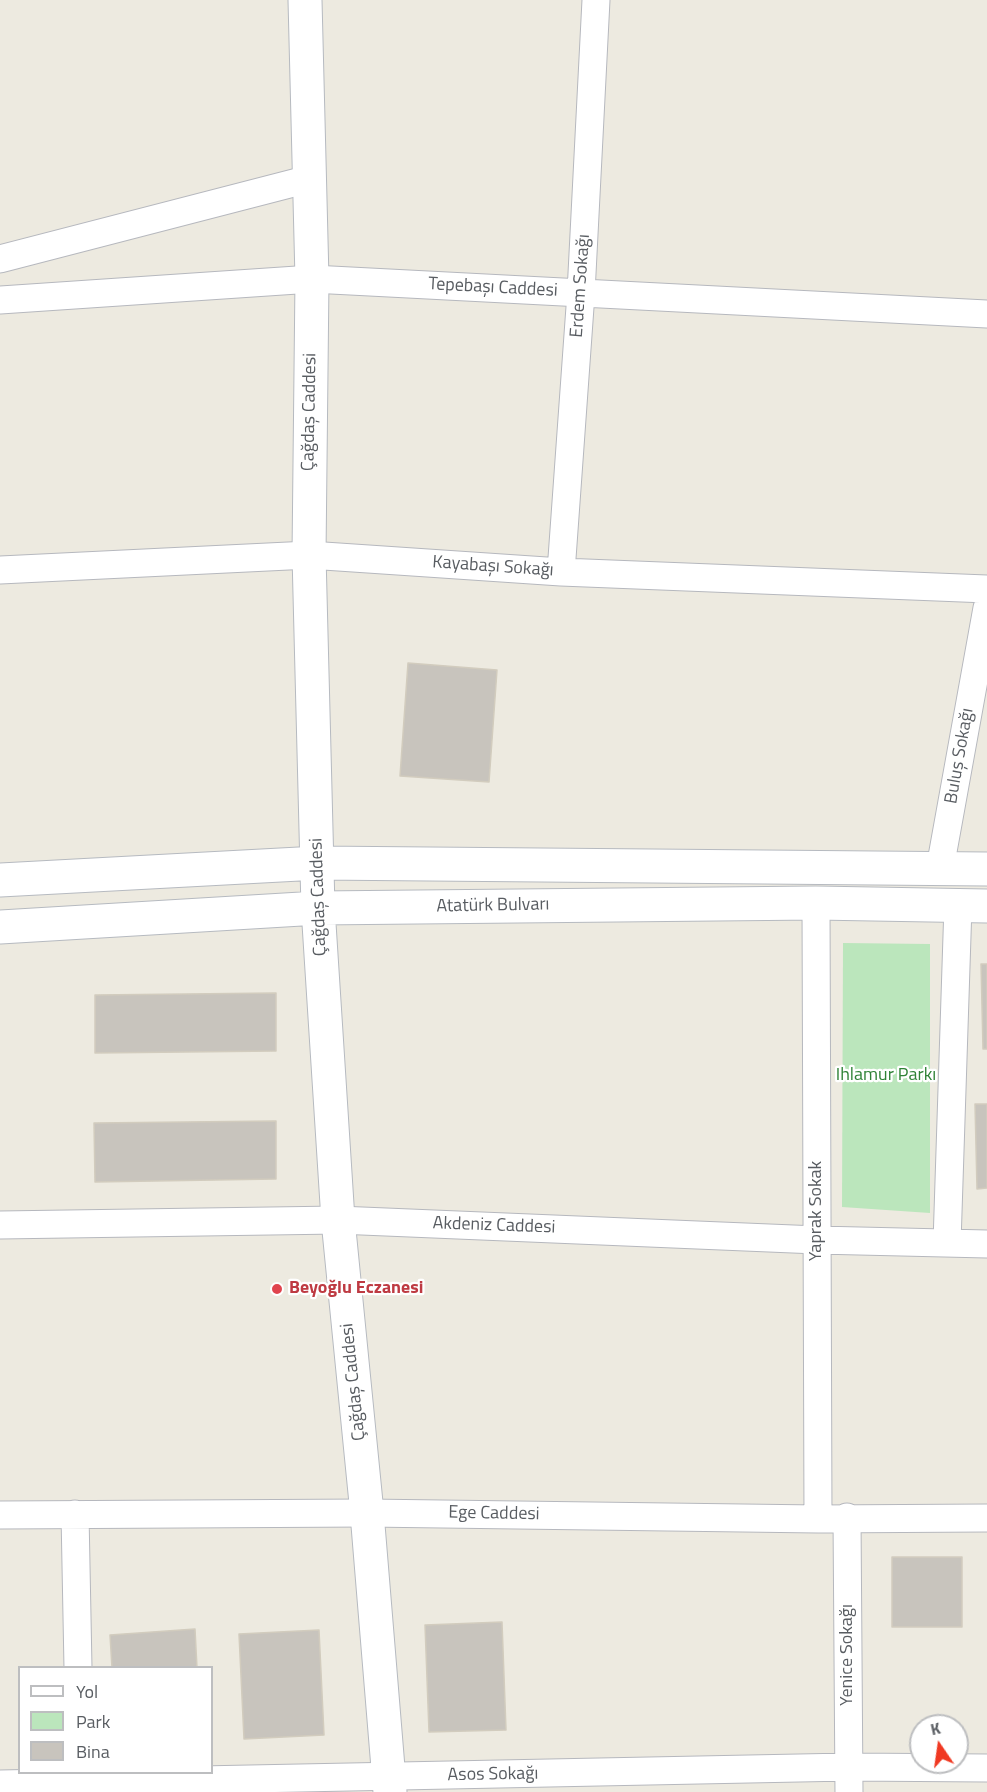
<!DOCTYPE html>
<html>
<head>
<meta charset="utf-8">
<style>
	body { margin:0 }
	#map { position:relative; width:987px; height:1792px; overflow:hidden; background:#edeae0; font-family:"Titillium Web",sans-serif }
	canvas { display:block }
	.legend { position:absolute; left:18px; top:1666px; width:195px; height:108px; box-sizing:border-box; background:#fff; border:2px solid #bdbec0; margin:0; padding:8px 10px; list-style:none; font-size:18px; color:#595d62 }
	.legend li { display:flex; align-items:center; gap:12px; height:30px }
	.legend b { width:30px; border:2px solid #bdbec0 }
	.north { position:absolute; left:909px; top:1714px; width:60px; height:60px; box-sizing:border-box; background:#fff; border:2px solid #bdbec0; border-radius:50%; rotate:347deg; font-size:16px; font-weight:700; line-height:24px; text-align:center; color:#595d62 }
	.north::after { content:''; display:block; margin:auto; width:21px; height:27px; background:#f03922; clip-path:polygon(50% 0,100% 100%,50% 72%,0 100%) }
</style>
</head>
<body>
<div id="map">
<canvas width="987" height="1792"></canvas>
<ul class="legend">
<li><b style="height:8px;background:#fff"></b>Yol</li>
<li><b style="height:16px;background:#bbe6bc"></b>Park</li>
<li><b style="height:16px;background:#c8c4bd"></b>Bina</li>
</ul>
<div class="north">K</div>
</div>
<script>
const c = document.querySelector('canvas').getContext('2d');
c.lineJoin = 'round';
function fillPath(path, color) { c.fillStyle = color; c.fill(path, 'evenodd'); }
const poly = rows => new Path2D(rows.map(r => 'M' + r).join(''));
function trace(path, color, width, dash) { c.strokeStyle = color; c.lineWidth = width; c.lineCap = dash ? 'butt' : 'round'; c.setLineDash(dash || []); c.stroke(path); }
function drawText(font, color, halo, rows, align = 'center') {
  c.font = font + ' "Titillium Web",sans-serif'; c.lineWidth = 4.5; c.setLineDash([]); c.textBaseline = 'middle'; c.strokeStyle = halo; c.fillStyle = color; for (const [text, x, y, turn = 0] of rows) {
    c.save(); c.translate(x, y); c.rotate((+turn || 0) * Math.PI / 180); c.textAlign = isNaN(turn) ? turn : align; if (halo) c.strokeText(text, 0, 0); c.fillText(text, 0, 0); c.restore();
  }
}
const green = poly([
	[843,943,930,944,930,1213,842,1207]
]);
const building = poly([
	[408,663,497,670,489,782,400,776,408,663],
	[981,964,987,964,987,1049,983,1049,981,964],
	[276,993,276,1051,95,1053,95,995,276,993],
	[975,1104,987,1104,987,1188,977,1189,975,1104],
	[276,1121,276,1179,95,1182,94,1123,276,1121],
	[892,1557,962,1557,962,1627,892,1627,892,1557],
	[502,1622,506,1730,429,1732,425,1625,502,1622],
	[195,1629,197,1668,112,1668,110,1635,195,1629],
	[319,1630,324,1735,244,1739,239,1634,319,1630]
]);
const street = poly([
	[0,259,309,179],
	[0,300,312,279,987,314],
	[0,570,309,555,561,572,987,589],
	[561,572,581,293,596,0],
	[940,868,987,608],
	[816,903,818,1519],
	[0,1225,338,1220,817,1240,987,1244],
	[947,1243,958,905],
	[75,1514,78,1668],
	[0,1515,367,1513,818,1519,987,1518],
	[847,1517,849,1792],
	[0,1784,849,1767,987,1768]
]);
const secondary = poly([
	[305,0,312,279,309,555,318,908,338,1220,367,1513,390,1792],
	[0,880,318,863,987,869],
	[0,927,318,908,816,903,987,906]
]);
const markers = [
	[277,1289,6,"#e0444e"]
];
const streetNames = [
	["Erdem Sokağı",581,286,-86],
	["Tepebaşı Caddesi",493,288,3],
	["Çağdaş Caddesi",310,412,-89],
	["Kayabaşı Sokağı",493,567,4],
	["Buluş Sokağı",960,756,-80],
	["Çağdaş Caddesi",319,897,-92],
	["Atatürk Bulvarı",493,906,-1],
	["Yaprak Sokak",817,1211,-90],
	["Akdeniz Caddesi",494,1226,2],
	["Çağdaş Caddesi",354,1382,-96],
	["Ege Caddesi",494,1514,1],
	["Yenice Sokağı",848,1655,-90],
	["Asos Sokağı",493,1775,-1]
];
const parkNames = [
	["Ihlamur Parkı",886,1076]
];
const healthNames = [
	["Beyoğlu Eczanesi",289,1289]
];
fillPath(green, '#bbe6bc');
fillPath(building, '#c8c4bd');
trace(building, '#d2ccbe', 1.5);
trace(street, '#b6b8be', 29);
trace(secondary, '#b6bac0', 35);
trace(street, '#fff', 27);
trace(secondary, '#fff', 33);
for (const [x, y, r, color] of markers) { const dot = new Path2D(); dot.arc(x, y, r, 0, 2 * Math.PI); c.fillStyle = color; c.fill(dot); trace(dot, '#fff', 2); }
drawText('18px', '#595d62', '#fff', streetNames);
drawText('18px', '#2f8236', '#fff', parkNames);
drawText('bold 18px', '#be3a42', '#fff', healthNames, 'left');
</script>
</body>
</html>
